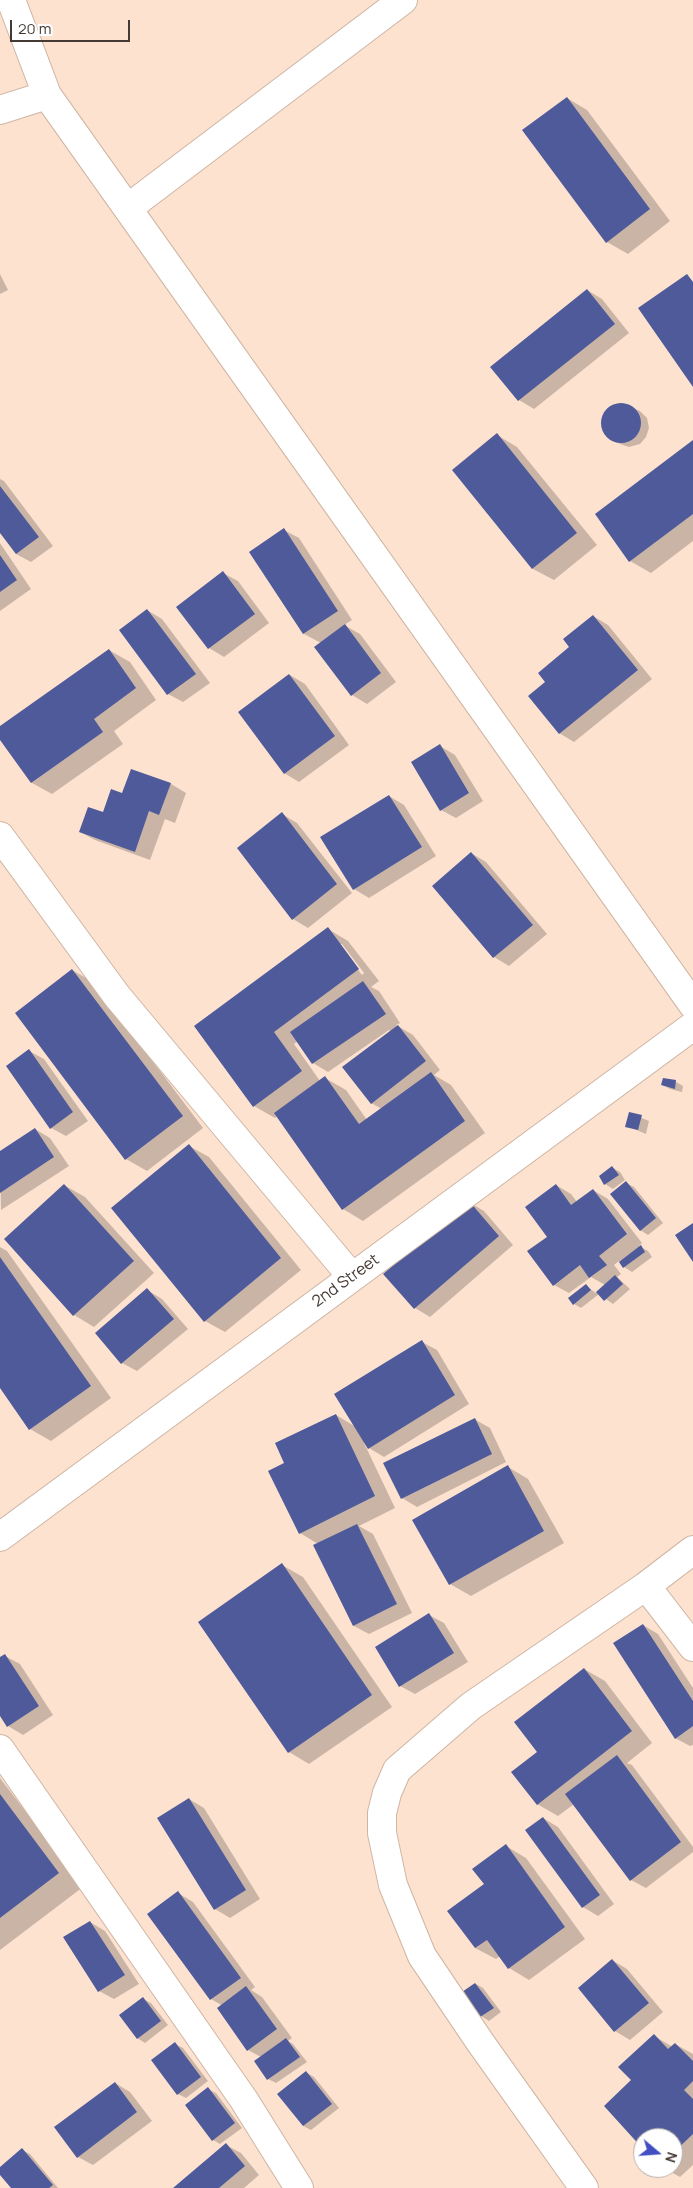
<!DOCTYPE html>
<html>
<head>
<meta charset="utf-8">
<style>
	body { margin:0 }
	#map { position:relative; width:693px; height:2188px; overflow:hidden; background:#fde2d0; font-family:Manrope,sans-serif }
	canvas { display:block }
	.north { position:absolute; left:633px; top:2128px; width:50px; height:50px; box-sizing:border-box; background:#fff; border:1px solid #b5b0ad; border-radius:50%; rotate:108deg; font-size:14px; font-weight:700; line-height:20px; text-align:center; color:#453a33 }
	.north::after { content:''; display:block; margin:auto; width:18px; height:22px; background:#434ec2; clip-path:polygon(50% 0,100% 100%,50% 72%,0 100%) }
	.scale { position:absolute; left:10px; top:20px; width:120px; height:22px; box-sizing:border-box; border:2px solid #453a33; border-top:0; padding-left:6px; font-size:15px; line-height:18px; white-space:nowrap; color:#453a33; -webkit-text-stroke:4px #fff; paint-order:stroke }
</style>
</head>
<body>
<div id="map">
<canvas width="693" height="2188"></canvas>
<div class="north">N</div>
<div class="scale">20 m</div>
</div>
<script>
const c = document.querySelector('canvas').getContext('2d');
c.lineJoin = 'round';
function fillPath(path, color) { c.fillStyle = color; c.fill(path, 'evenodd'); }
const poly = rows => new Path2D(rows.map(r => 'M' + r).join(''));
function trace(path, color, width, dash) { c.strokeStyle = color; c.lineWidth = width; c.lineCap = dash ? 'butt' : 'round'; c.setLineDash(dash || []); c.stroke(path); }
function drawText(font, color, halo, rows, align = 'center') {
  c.font = font + ' Manrope,sans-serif'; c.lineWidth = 5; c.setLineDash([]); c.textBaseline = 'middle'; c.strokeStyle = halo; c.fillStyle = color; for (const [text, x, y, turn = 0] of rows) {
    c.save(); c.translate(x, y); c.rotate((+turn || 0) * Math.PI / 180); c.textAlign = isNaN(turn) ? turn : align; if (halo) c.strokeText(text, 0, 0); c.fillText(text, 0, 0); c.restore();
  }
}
const shadow = poly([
	[567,98,587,110,670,221,628,254,607,242],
	[0,274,8,290,0,294],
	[587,290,602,299,629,333,534,409,519,400,492,367],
	[622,403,640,411,647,418,649,428,646,437,640,444,629,447,620,444,604,432,602,423,605,413,612,406],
	[497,435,517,447,597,545,554,580,533,569,453,470],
	[693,441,693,541,651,573,630,561],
	[0,479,4,481,53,546,31,562,16,554,0,531],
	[284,530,299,538,352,620,344,625,360,634,396,682,367,704,352,695,321,643,304,634,251,552],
	[0,543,31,589,0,611],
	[223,573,238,581,269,623,224,657,209,648],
	[147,610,162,619,210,683,183,702,168,694],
	[593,616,608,625,652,679,574,742,559,733,547,682],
	[109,650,130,662,156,700,114,731,123,744,52,794,32,783,0,738,0,727],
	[290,675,305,684,349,745,299,782,284,773],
	[440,746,455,755,483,801,456,818,441,810],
	[132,770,171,784,186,793,175,823,165,819,150,860,95,840,80,832,104,813,123,794],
	[389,796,404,805,436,856,369,898,354,889],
	[282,814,297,823,352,893,308,928,293,919],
	[471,853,486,862,547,934,509,966,494,957],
	[328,929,348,941,379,981,371,987,379,991,400,1023,396,1025,413,1035,440,1070,434,1075,451,1085,485,1133,363,1221,343,1209,277,1116,275,1118,254,1106,196,1026],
	[339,944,342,944,364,973,362,975],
	[389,1030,391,1032,371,1103,382,1109,367,1120,346,1090,325,1078,320,1081,294,1044,298,1041,313,1063,328,1072],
	[72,970,93,982,203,1128,147,1171,126,1159],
	[29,1051,44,1059,88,1121,66,1136,51,1128],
	[676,1082,683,1086,682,1092,670,1089,663,1085],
	[630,1113,649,1121,646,1134,627,1126],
	[35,1129,50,1138,69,1166,1,1210,0,1153],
	[189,1146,209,1157,301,1270,225,1332,205,1321],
	[613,1168,620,1172,625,1180,613,1189,605,1184,600,1177],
	[626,1183,634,1187,663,1223,648,1235,640,1230],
	[64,1185,85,1197,154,1273,94,1327,74,1315,5,1239],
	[556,1185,571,1194,577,1202,593,1190,608,1199,642,1243,639,1246,648,1251,652,1257,632,1272,624,1267,619,1261,614,1265,621,1274,617,1277,630,1289,613,1304,599,1294,581,1308,574,1304,586,1286,596,1293,605,1285,591,1277,569,1293,554,1285,549,1237],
	[469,1202,484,1211,513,1245,430,1317,415,1308],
	[0,1247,7,1251,111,1398,51,1441,30,1429,0,1386],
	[147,1290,162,1299,188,1329,137,1371,122,1363],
	[422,1342,437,1350,469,1404,384,1457,369,1448,366,1442,364,1443,395,1508,359,1526,373,1534,412,1613,369,1634,354,1626,318,1544,300,1533,286,1464,336,1415,356,1427],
	[474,1419,490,1428,506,1462,417,1507,402,1498],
	[508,1467,528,1479,564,1543,471,1596,450,1584],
	[282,1565,303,1577,392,1707,309,1764,289,1752],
	[429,1615,444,1623,468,1662,415,1694,400,1686],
	[643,1625,658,1634,693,1688,693,1745,690,1746,675,1738],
	[5,1656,20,1664,53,1715,23,1735,8,1726,0,1714,0,1659],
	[584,1669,605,1681,652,1743,627,1763,632,1765,693,1847,693,1852,646,1888,631,1880,574,1804,558,1816,537,1804,539,1752],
	[0,1778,83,1887,0,1950],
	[189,1799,204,1808,260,1899,230,1918,215,1909],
	[543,1818,558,1827,614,1904,598,1916,583,1907,527,1830],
	[506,1846,526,1858,585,1939,529,1980,509,1968,500,1956,496,1959,475,1948,485,1885],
	[178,1893,193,1902,255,1987,251,1990,262,1997,292,2038,288,2041,293,2044,307,2062,276,2083,268,2079,261,2057,248,2050,223,2006,211,1999],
	[90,1922,105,1931,139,1984,114,1999,99,1991],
	[612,1960,627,1969,663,2012,630,2040,615,2031],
	[476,1984,483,1988,501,2012,489,2021,481,2016,464,1993],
	[143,1999,151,2003,168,2025,145,2043,137,2038],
	[654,2036,673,2047,675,2044,693,2054,693,2165,680,2177,664,2168,673,2168,673,2138,643,2138,643,2147,633,2080],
	[175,2044,183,2048,208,2081,186,2098,178,2094,153,2061],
	[307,2073,314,2077,339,2108,311,2130,303,2126],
	[115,2083,130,2092,152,2121,93,2165,78,2157],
	[208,2089,216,2093,242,2128,220,2144,213,2140],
	[226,2145,241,2153,259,2175,244,2188,174,2188],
	[22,2150,30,2154,58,2188,12,2188,0,2173,0,2168]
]);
const building = poly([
	[567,97,650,209,606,243,522,130],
	[687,274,693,282,693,387,638,308],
	[587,289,615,324,518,401,490,367],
	'601 423a20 20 0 1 1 40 0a20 20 0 1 1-40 0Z',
	[497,433,577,533,532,569,452,470],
	[693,440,693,514,629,562,595,514],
	[0,486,39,537,16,554,0,533],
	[284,528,338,611,303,634,249,552],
	[0,555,17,580,0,592],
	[223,571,255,614,208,649,176,607],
	[147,609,196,674,167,695,119,630],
	[593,615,638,670,559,734,528,696,545,682,538,673,569,647,563,639],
	[345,624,381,673,351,696,314,647],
	[109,649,136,688,94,719,103,732,31,783,0,740,0,726],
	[289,674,335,736,284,774,238,712],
	[440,744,469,793,440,811,411,762],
	[131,769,171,783,159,815,149,811,135,852,79,832,88,807,103,812,111,789,122,793],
	[389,795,422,847,353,890,320,837],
	[282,812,337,884,292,920,237,848],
	[471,852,533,925,493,958,432,886],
	[328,927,359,969,274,1032,302,1071,253,1107,194,1026],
	[72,969,183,1116,125,1160,15,1013],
	[363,981,386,1014,312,1064,290,1032],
	[398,1025,426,1061,371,1104,342,1067],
	[29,1049,73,1112,50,1129,6,1066],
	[431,1072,465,1121,342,1210,274,1113,325,1076,359,1124],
	[663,1078,676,1080,675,1089,661,1085],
	[629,1112,642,1115,638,1130,625,1127],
	[35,1128,54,1157,0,1193,0,1151],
	[189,1144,281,1258,204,1322,111,1208],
	[612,1166,619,1175,604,1185,599,1176],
	[626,1181,656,1218,640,1231,610,1194],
	[64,1184,134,1261,73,1316,4,1239],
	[556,1184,571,1205,593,1189,627,1234,599,1256,607,1265,589,1278,580,1265,553,1286,527,1251,547,1237,525,1207],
	[469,1201,499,1236,414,1309,383,1274],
	[693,1223,693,1262,675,1235],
	[641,1245,645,1252,623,1268,619,1262],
	[0,1257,91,1386,29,1430,0,1388],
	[615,1275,623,1284,604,1301,596,1292],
	[586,1284,591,1290,573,1305,568,1298],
	[147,1288,174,1319,121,1364,95,1333],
	[422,1340,455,1395,368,1449,334,1394],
	[336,1414,375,1496,299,1534,268,1471,284,1463,275,1443],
	[475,1418,492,1454,401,1499,383,1463],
	[508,1465,544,1531,449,1585,412,1520],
	[357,1524,397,1604,353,1626,313,1545],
	[282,1563,372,1695,288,1753,198,1622],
	[429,1613,454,1653,399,1687,375,1647],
	[643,1624,693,1701,693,1726,675,1739,613,1643],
	[5,1654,39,1706,7,1727,0,1716,0,1657],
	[584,1668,632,1731,537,1805,511,1772,537,1752,514,1722],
	[617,1755,681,1842,630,1881,565,1794],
	[0,1794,59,1873,0,1918],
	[189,1798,246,1890,214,1910,157,1818],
	[543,1817,600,1895,582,1908,525,1830],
	[506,1844,565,1927,508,1969,487,1940,475,1948,447,1911,484,1884,472,1869],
	[178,1891,241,1978,210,2000,147,1914],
	[90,1921,125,1975,98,1992,63,1937],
	[612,1959,649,2003,614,2032,578,1988],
	[475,1983,494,2008,480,2017,462,1992],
	[246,1986,277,2029,247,2051,217,2008],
	[143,1997,161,2021,137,2039,119,2015],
	[654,2034,668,2049,675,2043,693,2061,693,2081,684,2090,693,2099,693,2134,673,2153,673,2138,643,2138,643,2149,604,2106,631,2080,618,2067],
	[286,2038,300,2057,267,2080,254,2061],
	[175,2042,201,2077,177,2095,151,2060],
	[306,2071,332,2104,303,2126,277,2094],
	[115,2082,137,2112,77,2158,54,2127],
	[208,2087,235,2123,212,2141,185,2105],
	[226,2143,245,2166,219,2188,173,2188],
	[22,2148,53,2185,49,2188,11,2188,0,2175,0,2167]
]);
const minor = poly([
	[11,0,47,95,693,1005],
	[0,110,47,95],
	[128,208,403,0],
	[0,836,117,996,352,1277],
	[0,1537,693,1026],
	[646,1586,693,1647],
	[0,1749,244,2100,299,2188],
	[584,2188,480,2042,422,1956,393,1885,382,1833,382,1813,387,1793,397,1770,471,1706,646,1586,693,1550]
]);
const streetNames = [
	["2nd Street",346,1281,-36]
];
fillPath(shadow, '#0003');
fillPath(building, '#4e5a9a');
trace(minor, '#cfb5a4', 30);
trace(minor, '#fff', 28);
drawText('16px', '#453a33', '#fff', streetNames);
</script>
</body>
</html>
